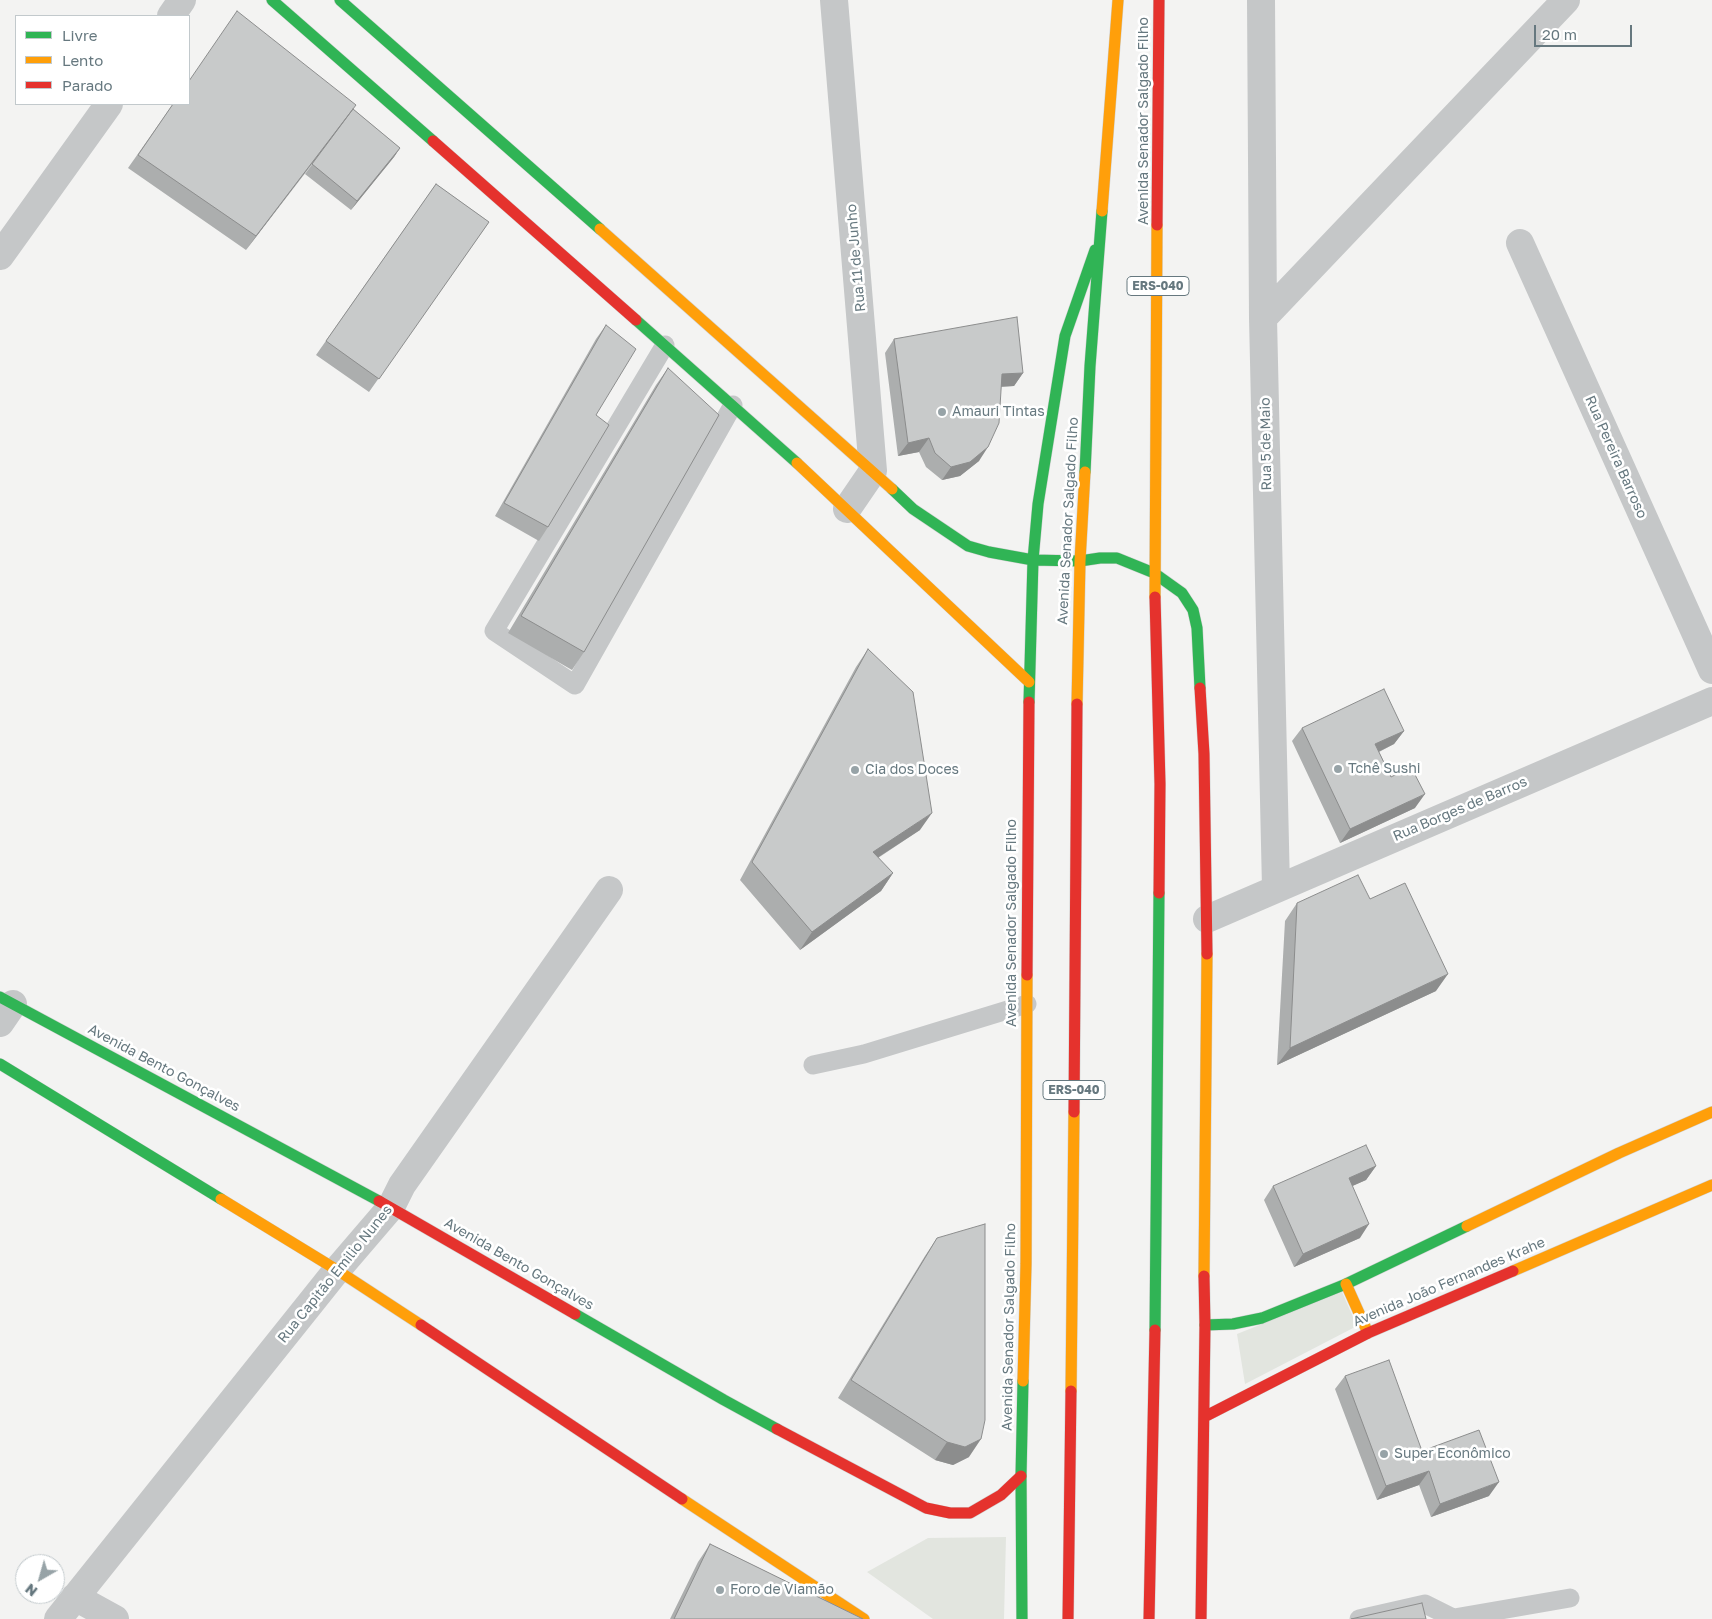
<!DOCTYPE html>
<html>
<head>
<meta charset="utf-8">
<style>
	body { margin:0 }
	#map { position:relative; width:1712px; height:1619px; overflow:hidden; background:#f3f3f2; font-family:"Golos Text",sans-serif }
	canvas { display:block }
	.legend { position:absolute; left:15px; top:15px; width:175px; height:90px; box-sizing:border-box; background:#fff; border:1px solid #c2c9cc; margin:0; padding:6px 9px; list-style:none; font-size:15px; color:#66787f }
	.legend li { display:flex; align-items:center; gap:10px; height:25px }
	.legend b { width:25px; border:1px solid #c2c9cc }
	.north { position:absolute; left:15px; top:1554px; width:50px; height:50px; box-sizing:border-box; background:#fff; border:1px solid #c2c9cc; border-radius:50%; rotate:218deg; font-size:14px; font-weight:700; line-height:20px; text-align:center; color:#66787f }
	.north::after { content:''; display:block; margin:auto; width:18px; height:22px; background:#97a3a7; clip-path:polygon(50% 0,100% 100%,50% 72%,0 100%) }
	.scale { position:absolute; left:1534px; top:25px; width:98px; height:22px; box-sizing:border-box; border:2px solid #66787f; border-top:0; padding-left:6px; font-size:15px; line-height:18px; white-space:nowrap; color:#66787f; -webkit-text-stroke:4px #fff; paint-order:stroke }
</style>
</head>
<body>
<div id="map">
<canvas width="1712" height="1619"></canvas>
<ul class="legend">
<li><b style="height:6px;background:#30b455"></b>Livre</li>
<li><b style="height:6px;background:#ff9f0a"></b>Lento</li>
<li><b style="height:6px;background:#e5322d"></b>Parado</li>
</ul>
<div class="north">N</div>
<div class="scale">20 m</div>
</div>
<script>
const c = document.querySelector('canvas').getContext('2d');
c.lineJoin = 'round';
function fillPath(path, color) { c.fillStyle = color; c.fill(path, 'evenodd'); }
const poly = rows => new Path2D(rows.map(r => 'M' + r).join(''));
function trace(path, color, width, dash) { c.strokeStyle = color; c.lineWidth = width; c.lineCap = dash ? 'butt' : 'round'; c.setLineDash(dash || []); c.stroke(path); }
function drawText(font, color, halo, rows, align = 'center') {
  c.font = font + ' "Golos Text",sans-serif'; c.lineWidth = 5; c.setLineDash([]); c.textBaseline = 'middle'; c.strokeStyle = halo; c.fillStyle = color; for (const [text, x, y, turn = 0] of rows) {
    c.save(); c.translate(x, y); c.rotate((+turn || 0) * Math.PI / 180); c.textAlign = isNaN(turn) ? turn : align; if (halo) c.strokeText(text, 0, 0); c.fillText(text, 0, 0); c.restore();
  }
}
const green = poly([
	[1342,1292,1357,1326,1245,1384,1237,1334],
	[1006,1537,1004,1619,933,1619,867,1572,928,1538]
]);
const lane = poly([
	[665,345,494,631,575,685,733,405],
	[813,1065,864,1054,1027,1004],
	[1454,1618,1570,1598],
	[1359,1619,1425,1604,1455,1619]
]);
const street = poly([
	[834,0,873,471,847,509],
	[1261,0,1263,318,1276,888],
	[171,16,182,0],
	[1520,243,1712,670],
	[0,256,109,104],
	[1263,318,1566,0],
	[1207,919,1712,701],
	[0,1023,13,1004],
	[75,1597,115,1619],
	[58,1619,337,1270,391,1207,402,1185,609,890]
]);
const fast = poly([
	[272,0,433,141],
	[340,0,600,229],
	[636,320,797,463],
	[1085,472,1090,366,1102,211],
	[892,489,913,509,968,546,989,552,1033,560,1080,561,1100,558,1117,558,1154,573,1182,593,1193,610,1197,628,1200,688],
	[1029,702,1033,560,1038,504,1065,336,1095,250],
	[0,997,379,1201],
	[0,1064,221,1199],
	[575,1314,724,1400,777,1429],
	[1205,1325,1233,1324,1262,1318,1346,1284,1467,1226],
	[1155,1330,1159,893],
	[1022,1619,1021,1476,1023,1381]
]);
const slow = poly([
	[1102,211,1118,0],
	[600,229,892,489],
	[797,463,1029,682],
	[1155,597,1157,225],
	[1077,704,1080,561,1085,472],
	[221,1199,337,1270,421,1325],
	[1467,1226,1619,1153,1712,1112],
	[1513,1271,1712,1185],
	[1204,1276,1207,954],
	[1346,1284,1368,1333],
	[1023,1381,1026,1264,1027,975],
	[1071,1391,1074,1112],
	[682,1499,864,1619]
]);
const jam = poly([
	[433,141,636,320],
	[1157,225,1159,0],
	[1155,597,1160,784,1159,893],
	[1200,688,1204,754,1207,954],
	[1027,975,1029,702],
	[1074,1112,1077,704],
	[379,1201,575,1314],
	[421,1325,682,1499],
	[1204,1417,1368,1333,1513,1271],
	[777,1429,926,1508,950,1513,970,1513,1001,1495,1021,1476],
	[1068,1619,1071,1391],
	[1149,1619,1155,1330],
	[1201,1619,1205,1325,1204,1276]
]);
const wall = poly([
	[173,104,353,109,400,148,394,157,351,210,305,174,323,150,246,250,128,168],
	[436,184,489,222,369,392,316,355],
	[606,325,596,415,548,527,539,541,495,516,596,339],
	[894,339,1023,373,1014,386,1001,387,979,461,960,476,942,480,926,467,919,452,898,456,885,353],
	[668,368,584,652,572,670,508,633,656,385],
	[868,649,920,830,878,858,893,873,881,891,800,950,740,880,856,667],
	[1302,728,1404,731,1394,744,1379,752,1391,777,1415,808,1340,843,1292,741],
	[1370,899,1436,991,1277,1065,1285,921,1297,903],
	[1376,1166,1366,1180,1352,1186,1360,1238,1294,1267,1264,1200,1273,1186],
	[937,1238,969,1457,953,1465,935,1460,838,1398,925,1256],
	[1345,1376,1422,1451,1489,1496,1431,1517,1419,1485,1377,1500,1335,1389],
	[710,1544,863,1619,670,1619,698,1562]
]);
const shadedWall = poly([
	[356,105,346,118,246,250,256,236],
	[400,148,394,157,351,210,357,201],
	[1023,373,1014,386,992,387,1002,374],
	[929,438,919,452,898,456,908,443],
	[988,447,979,461,960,476,942,480,951,467],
	[1404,731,1394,744,1366,758,1375,744],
	[1425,794,1415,808,1340,843,1350,829],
	[932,813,920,830,860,869,873,852],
	[893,873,881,891,800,950,812,932],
	[1448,974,1436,991,1277,1065,1290,1048],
	[1376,1166,1366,1180,1339,1192,1349,1178],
	[1369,1224,1360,1238,1294,1267,1303,1254],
	[981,1439,969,1457,953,1465,935,1460,947,1442],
	[1429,1471,1419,1485,1377,1500,1386,1486],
	[1499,1482,1489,1496,1431,1517,1440,1504]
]);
const building = poly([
	[237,11,356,105,256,236,138,155,173,104,189,104,189,81,237,11],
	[353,109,400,148,357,201,312,164,353,109],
	[436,184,489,222,379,379,326,341,436,184],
	[1017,317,1023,373,1002,374,999,423,988,447,970,462,951,467,935,453,929,438,908,443,894,339,1017,317],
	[606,325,636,349,596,415,609,425,548,527,504,503,606,325],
	[668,368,719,415,584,652,521,616,668,368],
	[868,649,913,692,932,813,873,852,893,873,812,932,752,862,868,649],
	[1384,689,1404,731,1375,744,1391,777,1411,767,1425,794,1350,829,1302,728,1384,689],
	[1358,875,1370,899,1405,883,1448,974,1290,1048,1297,903,1358,875],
	[1366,1145,1376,1166,1349,1178,1369,1224,1303,1254,1273,1186,1366,1145],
	[985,1224,985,1420,981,1439,965,1447,947,1442,851,1380,937,1238,985,1224],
	[1389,1360,1422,1451,1479,1430,1499,1482,1440,1504,1429,1471,1386,1486,1345,1376,1389,1360],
	[710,1544,863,1619,674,1619,710,1544],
	[1422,1603,1426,1619,1351,1619,1422,1603]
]);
const markers = [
	[942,412,5,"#97a3a7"],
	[1338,769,5,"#97a3a7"],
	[855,770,5,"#97a3a7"],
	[1384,1454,5,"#97a3a7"],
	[720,1590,5,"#97a3a7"]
];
const shields = [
	[1158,286,62],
	[1074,1090,62]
];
const shieldNames = [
	["ERS-040",1158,286],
	["ERS-040",1074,1090]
];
const streetNames = [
	["Avenida Senador Salgado Filho",1144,121,-90],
	["Rua 11 de Junho",856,258,-95],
	["Rua 5 de Maio",1266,444,-91],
	["Rua Pereira Barroso",1616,457,66],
	["Avenida Senador Salgado Filho",1068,521,-87],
	["Rua Borges de Barros",1460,809,-23],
	["Avenida Senador Salgado Filho",1012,923,-90],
	["Avenida Bento Gonçalves",164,1068,28],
	["Avenida Bento Gonçalves",519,1264,30],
	["Rua Capitão Emilio Nunes",335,1274,-51],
	["Avenida João Fernandes Krahe",1449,1282,-23],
	["Avenida Senador Salgado Filho",1009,1327,-89]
];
const poiNames = [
	["Amauri Tintas",952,412],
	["Tchê Sushi",1348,769],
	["Cia dos Doces",865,770],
	["Super Econômico",1394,1454],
	["Foro de Viamão",730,1590]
];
fillPath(green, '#e2e5df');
trace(fast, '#cfd0d0', 12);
trace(slow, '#cfd0d0', 12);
trace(jam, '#cfd0d0', 12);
trace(lane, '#c5c7c8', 19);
trace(street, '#c5c7c8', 28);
trace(fast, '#30b455', 11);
trace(slow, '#ff9f0a', 11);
trace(jam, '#e5322d', 11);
fillPath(wall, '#acaeae');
fillPath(shadedWall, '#8c8d8d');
fillPath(building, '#c8caca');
trace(building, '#8c8d8d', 1);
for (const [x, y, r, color] of markers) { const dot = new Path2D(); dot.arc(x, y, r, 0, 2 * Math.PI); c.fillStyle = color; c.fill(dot); trace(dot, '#fff', 2); }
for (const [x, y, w] of shields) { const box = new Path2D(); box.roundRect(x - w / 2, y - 9.5, w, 19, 4); c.fillStyle = '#fff'; c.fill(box); trace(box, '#66787f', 1); }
drawText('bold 12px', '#66787f', null, shieldNames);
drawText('14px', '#66787f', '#fff', streetNames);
drawText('14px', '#66787f', '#fff', poiNames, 'left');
</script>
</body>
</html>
